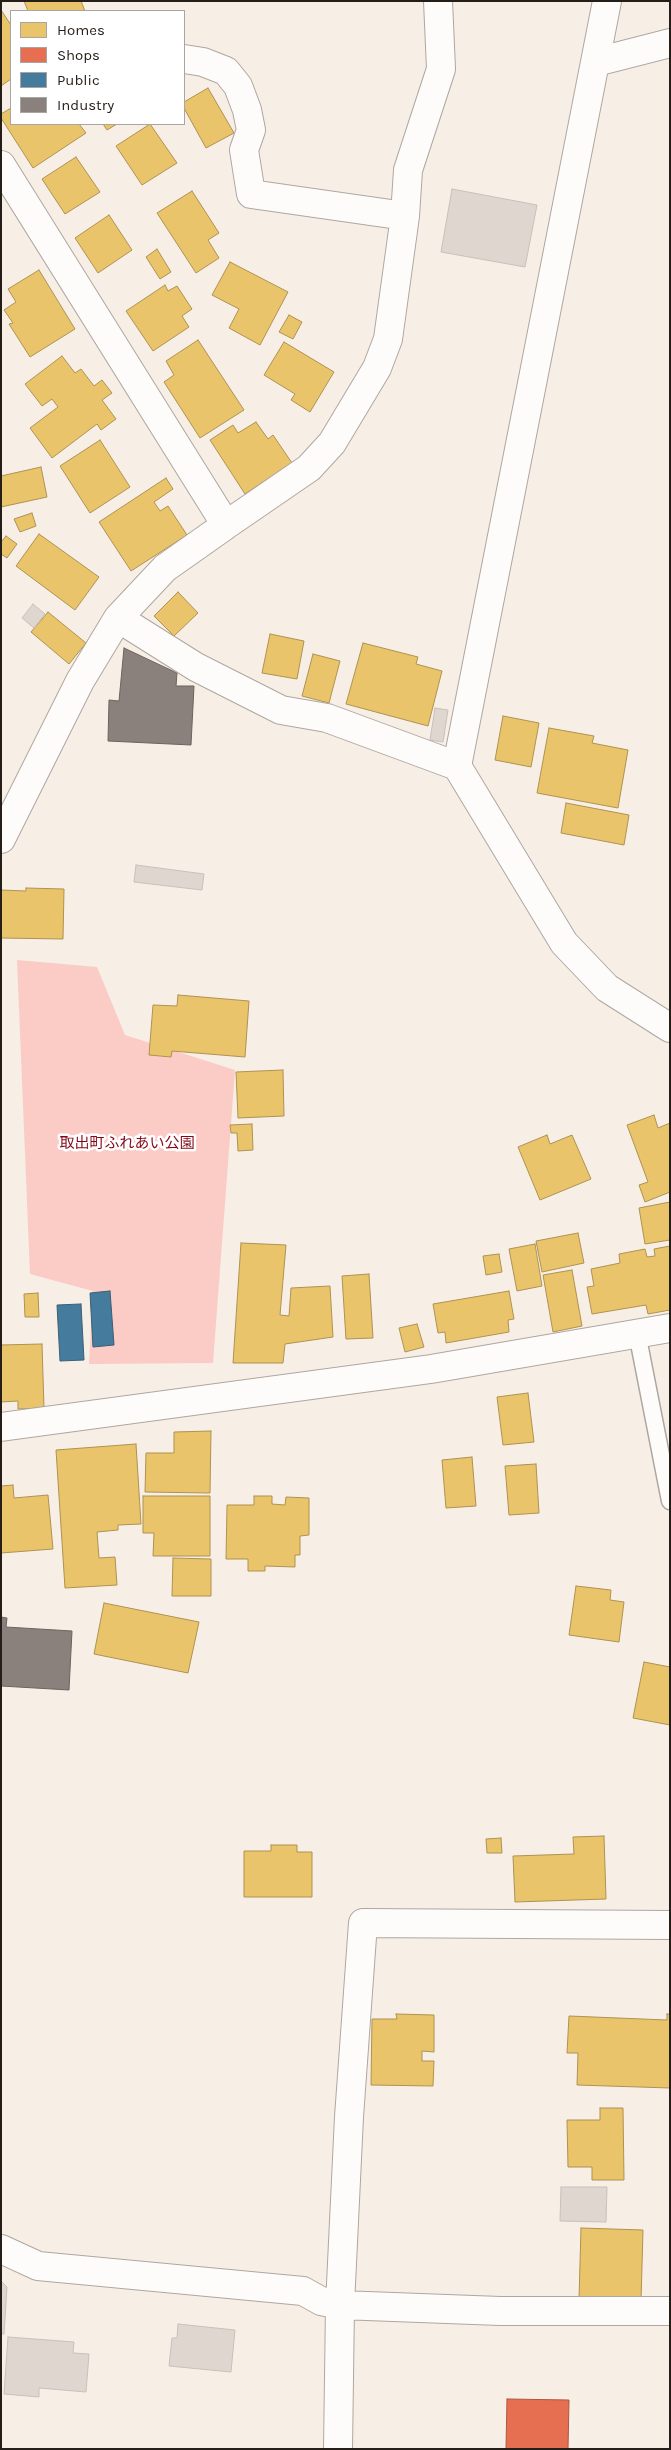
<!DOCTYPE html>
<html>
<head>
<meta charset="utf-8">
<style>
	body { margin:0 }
	#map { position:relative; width:671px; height:2450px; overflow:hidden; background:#f7eee6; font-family:Karla,sans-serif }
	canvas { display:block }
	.frame { position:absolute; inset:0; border:2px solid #251d17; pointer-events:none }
	.legend { position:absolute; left:10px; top:10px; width:175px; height:115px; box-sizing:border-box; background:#fff; border:1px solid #a8a5a2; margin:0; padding:6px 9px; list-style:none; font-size:15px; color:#251d17 }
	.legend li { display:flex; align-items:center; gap:10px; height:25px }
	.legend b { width:25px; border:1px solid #a8a5a2 }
</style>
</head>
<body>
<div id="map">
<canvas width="671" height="2450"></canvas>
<div class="frame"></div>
<ul class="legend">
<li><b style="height:14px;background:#e9c46a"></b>Homes</li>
<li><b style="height:14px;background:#e76f51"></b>Shops</li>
<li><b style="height:14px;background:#457b9d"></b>Public</li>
<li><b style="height:14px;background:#8a817c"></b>Industry</li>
</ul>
</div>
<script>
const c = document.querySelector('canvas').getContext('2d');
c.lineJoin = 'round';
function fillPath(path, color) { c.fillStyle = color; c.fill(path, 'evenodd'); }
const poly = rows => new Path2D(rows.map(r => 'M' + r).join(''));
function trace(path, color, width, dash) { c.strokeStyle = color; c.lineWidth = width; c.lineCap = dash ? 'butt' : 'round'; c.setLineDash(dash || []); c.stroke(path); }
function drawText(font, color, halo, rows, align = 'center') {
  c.font = font + ' Karla,"Noto Sans JP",sans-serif'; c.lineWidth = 5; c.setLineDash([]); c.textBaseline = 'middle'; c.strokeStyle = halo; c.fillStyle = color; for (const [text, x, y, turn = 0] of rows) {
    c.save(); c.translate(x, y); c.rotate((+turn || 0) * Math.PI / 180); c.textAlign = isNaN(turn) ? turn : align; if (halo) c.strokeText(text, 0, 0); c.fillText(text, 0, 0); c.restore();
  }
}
const green = poly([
	[17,960,97,967,125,1035,235,1070,213,1363,89,1364,93,1291,30,1274]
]);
const homes = poly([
	[24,1,81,1,85,11,28,11,24,1],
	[1,10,11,25,11,79,1,86,1,10],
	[208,88,234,133,206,148,184,108,184,102,208,88],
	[11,108,11,124,79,124,86,133,33,168,1,118,1,114,11,108],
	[103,124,117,124,107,130,103,124],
	[150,124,177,163,142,185,116,146,150,124],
	[76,157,100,192,65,214,42,179,76,157],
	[192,191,219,233,208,240,219,258,196,273,157,213,192,191],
	[109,215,132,250,98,273,75,238,109,215],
	[157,249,171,272,160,279,146,257,157,249],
	[230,262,288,292,260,345,229,328,239,309,212,295,230,262],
	[39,270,75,329,30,357,9,324,13,323,4,310,16,302,8,289,39,270],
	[165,285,168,291,177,286,192,309,182,316,189,327,153,351,126,311,165,285],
	[289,315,302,322,293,339,279,332,289,315],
	[198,340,244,410,200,438,164,382,174,375,166,361,198,340],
	[284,342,334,372,310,412,291,400,295,394,264,375,284,342],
	[62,356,75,373,81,369,94,386,102,380,112,393,102,400,116,419,101,430,97,424,52,458,30,428,58,407,52,399,42,406,25,384,62,356],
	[256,422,268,439,273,435,292,463,245,494,210,440,233,425,238,433,256,422],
	[100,440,130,487,90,513,60,466,100,440],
	[41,467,47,497,1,507,1,476,41,467],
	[166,478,173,489,154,502,160,511,168,506,187,535,131,571,99,522,166,478],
	[32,513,36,526,20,532,14,519,32,513],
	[39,534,99,577,75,610,16,566,39,534],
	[6,536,17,544,7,558,1,554,1,542,6,536],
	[178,592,198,613,174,636,154,616,178,592],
	[48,612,86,643,69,664,31,632,48,612],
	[270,634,304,641,297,679,262,673,270,634],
	[363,643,418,657,416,664,442,671,428,726,346,704,363,643],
	[313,654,340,661,329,703,302,696,313,654],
	[503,716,539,723,531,767,495,760,503,716],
	[549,728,594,736,592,743,628,750,618,808,537,793,549,728],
	[566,803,629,815,624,845,561,833,566,803],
	[26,888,64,889,63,939,1,938,1,890,26,891,26,888],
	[178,995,249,1001,245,1057,172,1051,171,1057,149,1055,153,1005,177,1006,178,995],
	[283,1070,284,1116,238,1118,236,1072,283,1070],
	[654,1115,658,1128,670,1123,670,1192,645,1202,639,1185,648,1182,627,1125,654,1115],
	[252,1124,253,1150,238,1151,237,1133,231,1133,230,1125,252,1124],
	[547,1135,550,1144,572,1135,591,1179,540,1200,518,1147,547,1135],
	[670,1202,670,1240,645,1244,639,1208,670,1202],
	[578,1233,584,1263,542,1272,536,1241,578,1233],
	[241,1243,286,1245,280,1315,289,1316,291,1288,330,1286,333,1337,285,1344,283,1363,233,1363,241,1243],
	[535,1244,542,1286,517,1291,509,1249,535,1244],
	[670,1246,670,1310,648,1314,646,1305,592,1314,587,1287,594,1286,591,1269,620,1263,619,1254,645,1249,647,1257,655,1256,654,1249,670,1246],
	[499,1254,502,1272,486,1275,483,1256,499,1254],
	[572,1270,582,1326,553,1332,543,1275,572,1270],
	[369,1274,373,1338,346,1339,342,1276,369,1274],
	[509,1291,514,1319,508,1320,509,1332,446,1343,445,1332,438,1333,433,1304,509,1291],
	[38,1293,39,1317,25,1317,24,1294,38,1293],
	[417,1324,424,1347,405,1352,399,1328,417,1324],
	[42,1344,44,1408,18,1409,18,1401,1,1402,1,1345,42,1344],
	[528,1393,534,1442,503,1445,497,1397,528,1393],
	[211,1431,210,1493,145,1492,146,1453,174,1453,174,1432,211,1431],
	[136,1444,141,1524,118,1525,118,1530,97,1532,99,1558,115,1557,117,1585,65,1588,56,1450,136,1444],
	[472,1457,476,1506,446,1508,442,1460,472,1457],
	[536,1464,539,1513,509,1515,505,1466,536,1464],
	[13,1485,14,1498,48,1495,53,1549,1,1553,1,1486,13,1485],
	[143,1496,210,1496,210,1556,153,1556,154,1533,143,1533,143,1496],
	[254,1496,272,1496,272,1504,285,1505,286,1497,309,1498,309,1535,300,1536,300,1555,295,1555,295,1567,265,1566,265,1571,248,1571,248,1559,226,1559,227,1505,254,1505,254,1496],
	[173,1558,211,1559,211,1596,172,1596,173,1558],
	[576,1586,611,1590,610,1600,624,1602,619,1642,569,1635,576,1586],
	[104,1603,199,1622,188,1673,94,1654,104,1603],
	[644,1662,670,1667,670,1725,633,1718,644,1662],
	[604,1836,606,1899,515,1902,513,1856,574,1854,573,1837,604,1836],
	[501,1838,502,1853,487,1853,486,1839,501,1838],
	[271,1845,297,1845,297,1852,312,1852,312,1897,244,1897,244,1851,271,1851,271,1845],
	[396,2014,434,2015,434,2052,422,2051,422,2061,434,2061,433,2086,371,2085,372,2019,397,2019,396,2014],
	[667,2014,670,2014,670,2088,577,2085,578,2053,567,2053,569,2016,667,2020,667,2014],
	[600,2108,623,2108,624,2180,592,2180,592,2167,568,2167,567,2120,600,2120,600,2108],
	[581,2228,643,2230,641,2301,579,2299,581,2228]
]);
const shops = poly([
	[507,2399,569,2400,568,2449,506,2449,507,2399]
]);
const public = poly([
	[110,1291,114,1345,93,1347,90,1293,110,1291],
	[81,1304,84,1360,60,1361,57,1305,81,1304]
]);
const industry = poly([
	[124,648,177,673,176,686,194,686,191,745,108,741,109,700,119,701,124,648],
	[1,1617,7,1618,6,1627,72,1631,69,1690,1,1686,1,1617]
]);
const building = poly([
	[452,189,537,205,525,267,441,252,452,189],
	[33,604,45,614,34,628,22,618,33,604],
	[435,708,448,710,443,742,430,740,435,708],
	[136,865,204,874,202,890,134,882,136,865],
	[561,2187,607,2187,606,2222,560,2221,561,2187],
	[1,2281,7,2287,4,2334,1,2334,1,2281],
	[178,2324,235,2330,231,2372,169,2366,172,2338,177,2338,178,2324],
	[8,2337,74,2342,73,2353,89,2354,86,2392,39,2388,39,2397,4,2394,8,2337]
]);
const service = poly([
	[637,1333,670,1501]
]);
const minor = poly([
	[184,59,203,62,226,71,238,86,247,110,251,130,244,150,251,194,405,216],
	[596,62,670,43],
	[1,165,226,525,165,568,118,618],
	[226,525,309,468,332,443,377,368,388,339,405,216,408,170,441,69,438,1],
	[457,766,607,1],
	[1,839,80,681,118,618,196,667,281,710,327,718,457,766,564,943,607,988,670,1028],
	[1,1427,431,1369,670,1328],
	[1,2249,38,2266,303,2291,321,2301,340,2305,500,2311,670,2311],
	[338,2449,340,2305,349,2117,363,1923,670,1925]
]);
const parkNames = [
	["取出町ふれあい公園",127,1144]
];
fillPath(green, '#fbcbc5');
fillPath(homes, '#e9c46a');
trace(homes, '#ae9251', 1);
fillPath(shops, '#e76f51');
trace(shops, '#ad5640', 1);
fillPath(public, '#457b9d');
trace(public, '#3b5f75', 1);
fillPath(industry, '#8a817c');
trace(industry, '#6c635e', 1);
fillPath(building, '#dfd6d0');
trace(building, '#c9c0bb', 1);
trace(service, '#aea7a0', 19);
trace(minor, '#aea7a0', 30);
trace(service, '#fefcfb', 16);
trace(minor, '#fefcfb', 28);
drawText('15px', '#840718', '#fff', parkNames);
</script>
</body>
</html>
